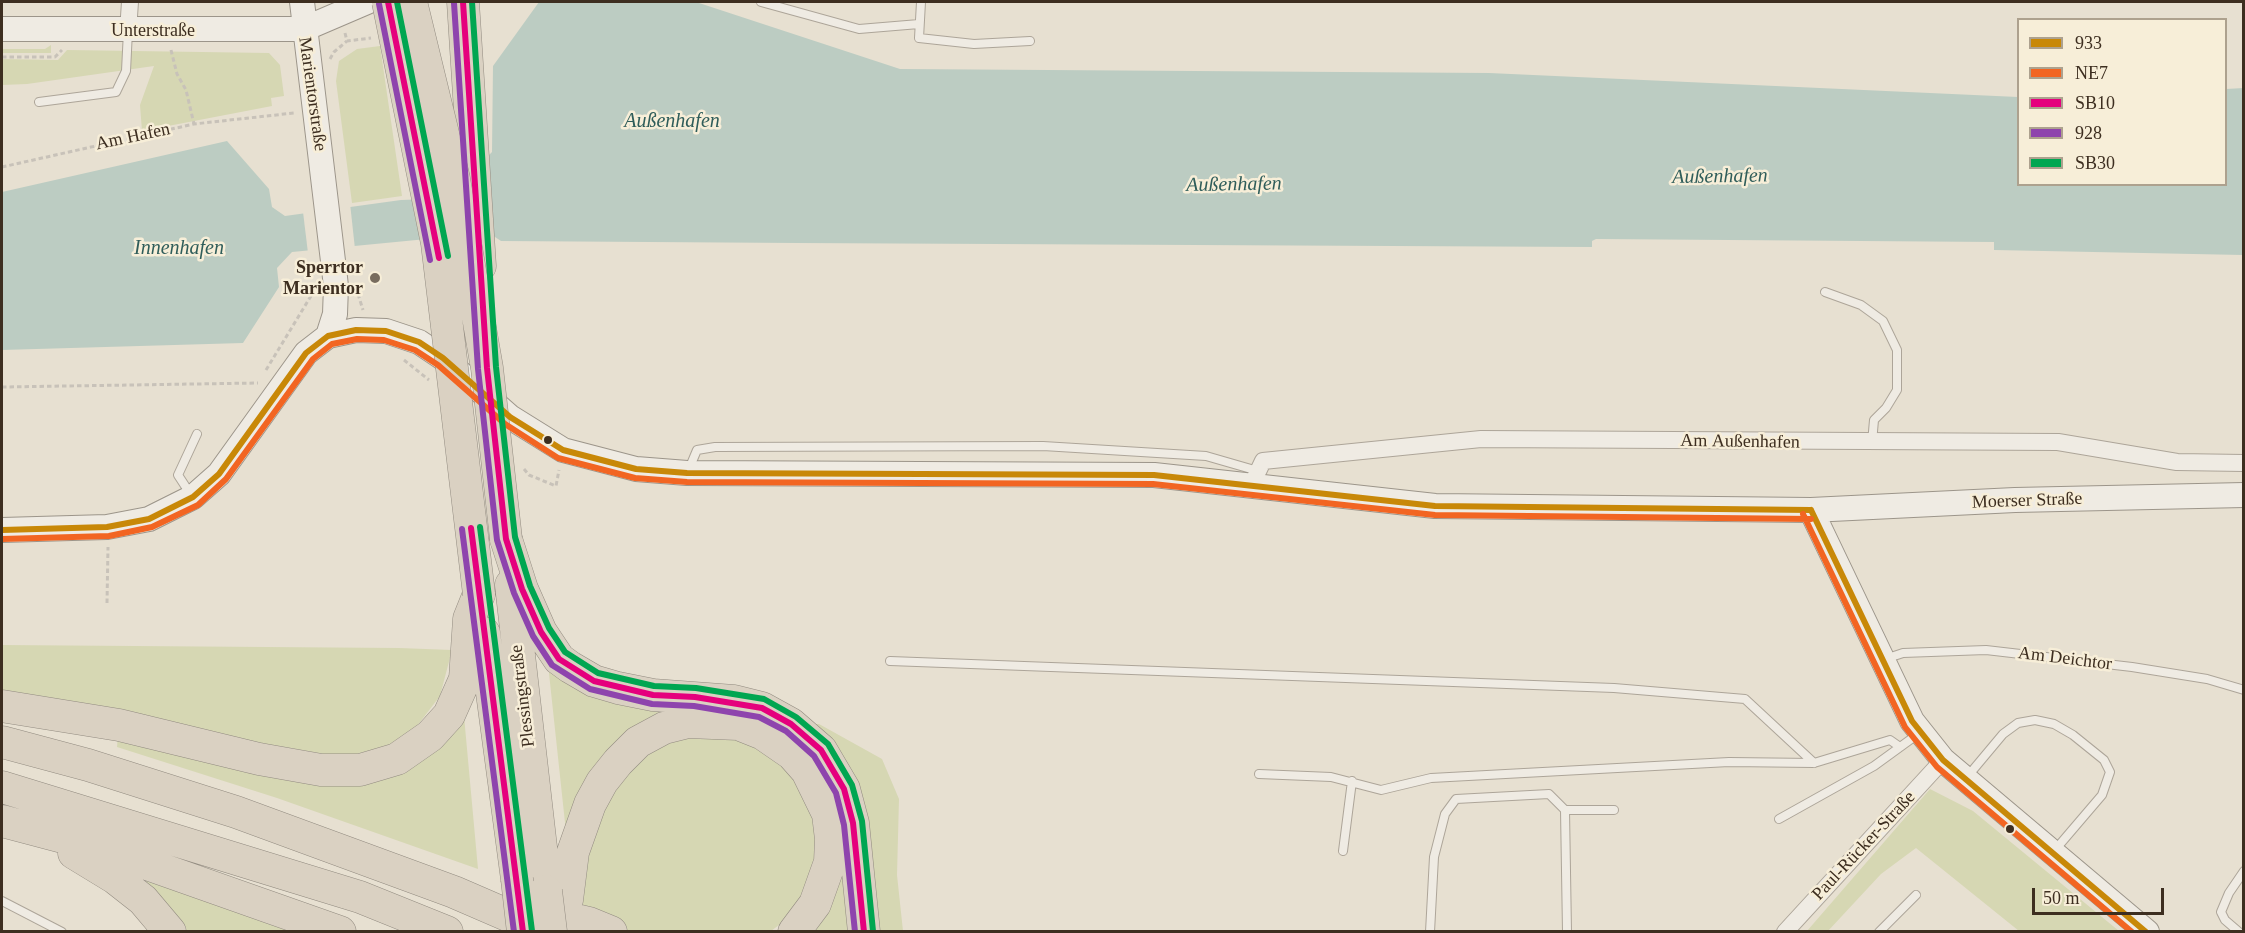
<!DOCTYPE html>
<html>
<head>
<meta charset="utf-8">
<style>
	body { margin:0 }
	#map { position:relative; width:2245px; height:933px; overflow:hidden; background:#e7e0d1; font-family:Georgia,serif }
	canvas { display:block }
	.frame { position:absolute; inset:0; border:3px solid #3d2e20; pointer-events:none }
	.legend { position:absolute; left:2017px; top:18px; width:210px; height:168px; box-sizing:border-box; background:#f7eed8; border:2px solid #ada18e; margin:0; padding:8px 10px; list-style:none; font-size:18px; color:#3d2e20 }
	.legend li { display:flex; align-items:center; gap:12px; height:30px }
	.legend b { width:30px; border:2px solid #ada18e }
	.scale { position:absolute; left:2032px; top:888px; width:132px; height:27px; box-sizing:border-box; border:3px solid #3d2e20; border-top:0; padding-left:8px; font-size:18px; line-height:21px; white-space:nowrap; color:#3d2e20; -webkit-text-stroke:4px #f7eed8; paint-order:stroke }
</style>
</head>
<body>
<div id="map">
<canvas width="2245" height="933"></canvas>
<div class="frame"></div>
<ul class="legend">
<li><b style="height:8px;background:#c88808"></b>933</li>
<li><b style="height:8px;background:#f26522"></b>NE7</li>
<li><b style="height:8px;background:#e5007d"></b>SB10</li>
<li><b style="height:8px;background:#8e44ad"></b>928</li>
<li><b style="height:8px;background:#00a651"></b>SB30</li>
</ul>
<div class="scale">50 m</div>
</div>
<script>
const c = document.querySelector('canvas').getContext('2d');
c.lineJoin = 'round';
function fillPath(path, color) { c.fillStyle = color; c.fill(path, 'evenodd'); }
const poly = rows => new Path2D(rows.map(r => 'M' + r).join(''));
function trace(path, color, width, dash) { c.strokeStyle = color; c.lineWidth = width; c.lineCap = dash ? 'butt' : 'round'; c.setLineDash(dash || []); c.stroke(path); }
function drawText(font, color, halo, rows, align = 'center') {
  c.font = font + ' Georgia,serif'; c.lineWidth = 5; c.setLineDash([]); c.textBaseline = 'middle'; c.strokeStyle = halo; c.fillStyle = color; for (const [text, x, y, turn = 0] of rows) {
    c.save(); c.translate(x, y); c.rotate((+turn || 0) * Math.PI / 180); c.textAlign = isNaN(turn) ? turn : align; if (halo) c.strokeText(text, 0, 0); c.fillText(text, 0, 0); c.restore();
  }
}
const green = poly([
	[51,45,51,53,2,53,2,49,45,49],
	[380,46,402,196,352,203,336,81,339,61,357,49],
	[67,50,269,53,280,65,284,96,271,98,272,106,142,131,140,105,154,66,27,84,2,85,2,59,58,60],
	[2,645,399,648,452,650,440,696,417,726,391,745,357,754,323,754,260,743,120,710,2,690],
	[548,664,691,713,566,832],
	[464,716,478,869,277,798,117,747,118,736,321,780],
	[814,724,819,724,882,759,899,799,897,875,903,931,876,931,863,799,853,775],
	[716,734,753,744,784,765,804,793,816,823,817,859,808,890,787,919,771,931,626,931,581,911,581,885,586,855,611,795,632,766,658,748,686,737],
	[825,770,856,931,806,931,826,903],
	[1930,789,1973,811,2119,931,2019,931,1916,848,1881,874,1828,931,1807,931],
	[127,870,308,931,183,931]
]);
const water = poly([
	[539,2,696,2,900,69,1489,73,2018,97,2018,184,2226,184,2226,89,2244,88,2243,255,1994,250,1994,242,1596,239,1592,241,1592,247,797,243,501,241,489,233,292,252,277,268,279,287,243,343,2,350,2,192,227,141,269,189,272,207,285,216,401,200,485,197,491,192,489,155,492,152,493,66]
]);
const pier = poly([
	[350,203,355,249,308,253,303,212]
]);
const path = poly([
	[345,33,347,41,371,38],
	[171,50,177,74,186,90,194,124],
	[2,57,55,57,62,50],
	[330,59,334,52,347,41],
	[2,167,194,124,294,113],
	[358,294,363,310],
	[404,360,429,380],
	[266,370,314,291],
	[2,387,258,383],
	[524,469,529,475,556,486,559,470],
	[107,603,108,547]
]);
const lane = poly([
	[761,2,859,29,919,24],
	[921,2,919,38,974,44,1030,41],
	[39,102,116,92,126,71,128,31],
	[1825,292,1861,305,1883,321,1897,350,1897,390,1886,408,1874,420,1872,443],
	[689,469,697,450,715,447,1043,446,1206,456,1258,471],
	[191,495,178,475,197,434],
	[1885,659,1903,653,1986,650,2132,667,2207,679,2244,690],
	[890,661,1614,688,1745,699,1814,763],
	[1259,774,1331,777,1381,790,1431,778,1729,762,1814,763,1890,740,1900,747],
	[1967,777,2003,734,2018,723,2035,720,2054,724,2073,735,2104,760,2110,772,2102,795,2055,850],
	[1779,819,1874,766,1918,734],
	[1343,851,1352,781],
	[2,901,62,932],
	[1430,932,1434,857,1445,814,1456,799,1549,794,1565,810],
	[1567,932,1565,810,1614,810],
	[1879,932,1916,895],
	[2239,932,2225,920,2221,912,2229,893,2244,871]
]);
const street = poly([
	[128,31,130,2],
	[1252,484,1263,461,1481,439,2058,442,2177,462,2244,463],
	[1785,932,1943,760]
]);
const secondary = poly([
	[302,2,336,286,335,314,328,336],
	[2,29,304,29,367,2],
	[1811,510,1912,721,1943,760,2147,932],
	[2,530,107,527,149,519,193,497,219,474,306,353,328,336,356,330,386,331,419,342,443,358,510,417,563,450,636,469,687,473,1154,475,1435,506,1811,510,2015,500,2244,495]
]);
const highway = poly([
	[463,2,480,266],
	[506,539,522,589,541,632,559,659,570,667,594,681,618,688,653,695,734,701,762,708,791,724,821,750,844,789,853,823,864,932],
	[511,585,546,891],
	[484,633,517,879],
	[2,706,119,725,259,759,321,770,360,770,397,759,430,736,449,715,465,679,469,619,479,594],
	[2,742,88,765,236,812,454,892,544,931],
	[2,787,360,897,447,932],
	[2,821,93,845,340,932],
	[74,853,115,878,143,900,170,932],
	[567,900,573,852,590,804,602,782,618,762,638,742,664,728,688,722,738,724,763,734,792,754,807,771,828,814,831,839,830,862,815,904,794,932],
	[534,910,589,923,611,932]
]);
const highwayBridge = poly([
	[388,2,437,243,479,594],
	[411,2,454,179,487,368,506,539],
	[517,879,523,932],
	[546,891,551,932]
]);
const bus1 = poly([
	[1811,510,1912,721,1943,760,2146,932],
	[2,530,107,527,149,519,193,497,219,474,306,353,328,336,356,330,386,331,419,342,443,358,510,417,563,450,636,469,687,473,1154,475,1435,506,1811,510]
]);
const bus2 = poly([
	[1803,514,1905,727,1937,767,2132,932],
	[2,539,109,536,152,527,198,505,226,479,313,359,332,344,357,339,384,340,415,350,438,365,505,424,558,458,635,478,687,482,1153,484,1435,515,1811,519]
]);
const bus3 = poly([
	[388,2,439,258],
	[463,2,487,368,506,539,522,589,541,632,559,659,594,681,653,695,695,697,762,708,791,724,821,750,844,789,853,823,864,932],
	[471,528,523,932]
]);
const bus4 = poly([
	[454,3,478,369,497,540,514,593,533,636,552,665,590,689,652,704,694,706,759,717,786,731,814,756,836,793,844,825,855,932],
	[379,4,430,260],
	[462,529,514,932]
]);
const bus5 = poly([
	[397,2,448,256],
	[472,2,496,367,515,537,530,586,549,628,565,652,598,673,654,686,696,688,764,699,796,717,828,744,852,785,862,821,873,931],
	[480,527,532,931]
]);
const markers = [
	[375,278,6,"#786c5e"],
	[548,440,5,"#3d2e20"],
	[2010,829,5,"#3d2e20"]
];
const streetNames = [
	["Unterstraße",153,31],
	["Marientorstraße",312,94,82],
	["Am Hafen",133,137,-12],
	["Am Außenhafen",1740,442,1],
	["Moerser Straße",2027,501,-2],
	["Am Deichtor",2065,659,7],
	["Plessingstraße",523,696,-97],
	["Paul-Rücker-Straße",1864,846,-47]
];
const poiNames = [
	["Sperrtor",363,268],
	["Marientor",363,289]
];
const waterNames = [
	["Außenhafen",672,122],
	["Außenhafen",1720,177,-1],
	["Außenhafen",1234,185,-1],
	["Innenhafen",179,249]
];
fillPath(green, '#d6d7b3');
fillPath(water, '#bcccc2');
fillPath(pier, '#e7e0d1');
trace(lane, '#ada599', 10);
trace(street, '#ada599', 18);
trace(secondary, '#9c958a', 26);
trace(highway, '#928b80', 33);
trace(path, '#c8c2b9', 3, [4.5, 3]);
trace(lane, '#efebe3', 8);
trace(street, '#efebe3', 16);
trace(secondary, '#efebe3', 24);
trace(highway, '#dad1c2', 32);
trace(highwayBridge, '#928b80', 33, []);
trace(highwayBridge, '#dad1c2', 32);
trace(bus1, '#c88808', 6);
trace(bus2, '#f26522', 6);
trace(bus3, '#e5007d', 6);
trace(bus4, '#8e44ad', 6);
trace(bus5, '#00a651', 6);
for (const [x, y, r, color] of markers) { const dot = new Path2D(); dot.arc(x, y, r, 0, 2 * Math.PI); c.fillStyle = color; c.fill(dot); trace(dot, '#f7eed8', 2); }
drawText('18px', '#3d2e20', '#f7eed8', streetNames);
drawText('bold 18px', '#3d2e20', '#f7eed8', poiNames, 'right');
drawText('italic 20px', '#2f5d5a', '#f7eed8', waterNames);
</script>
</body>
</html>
